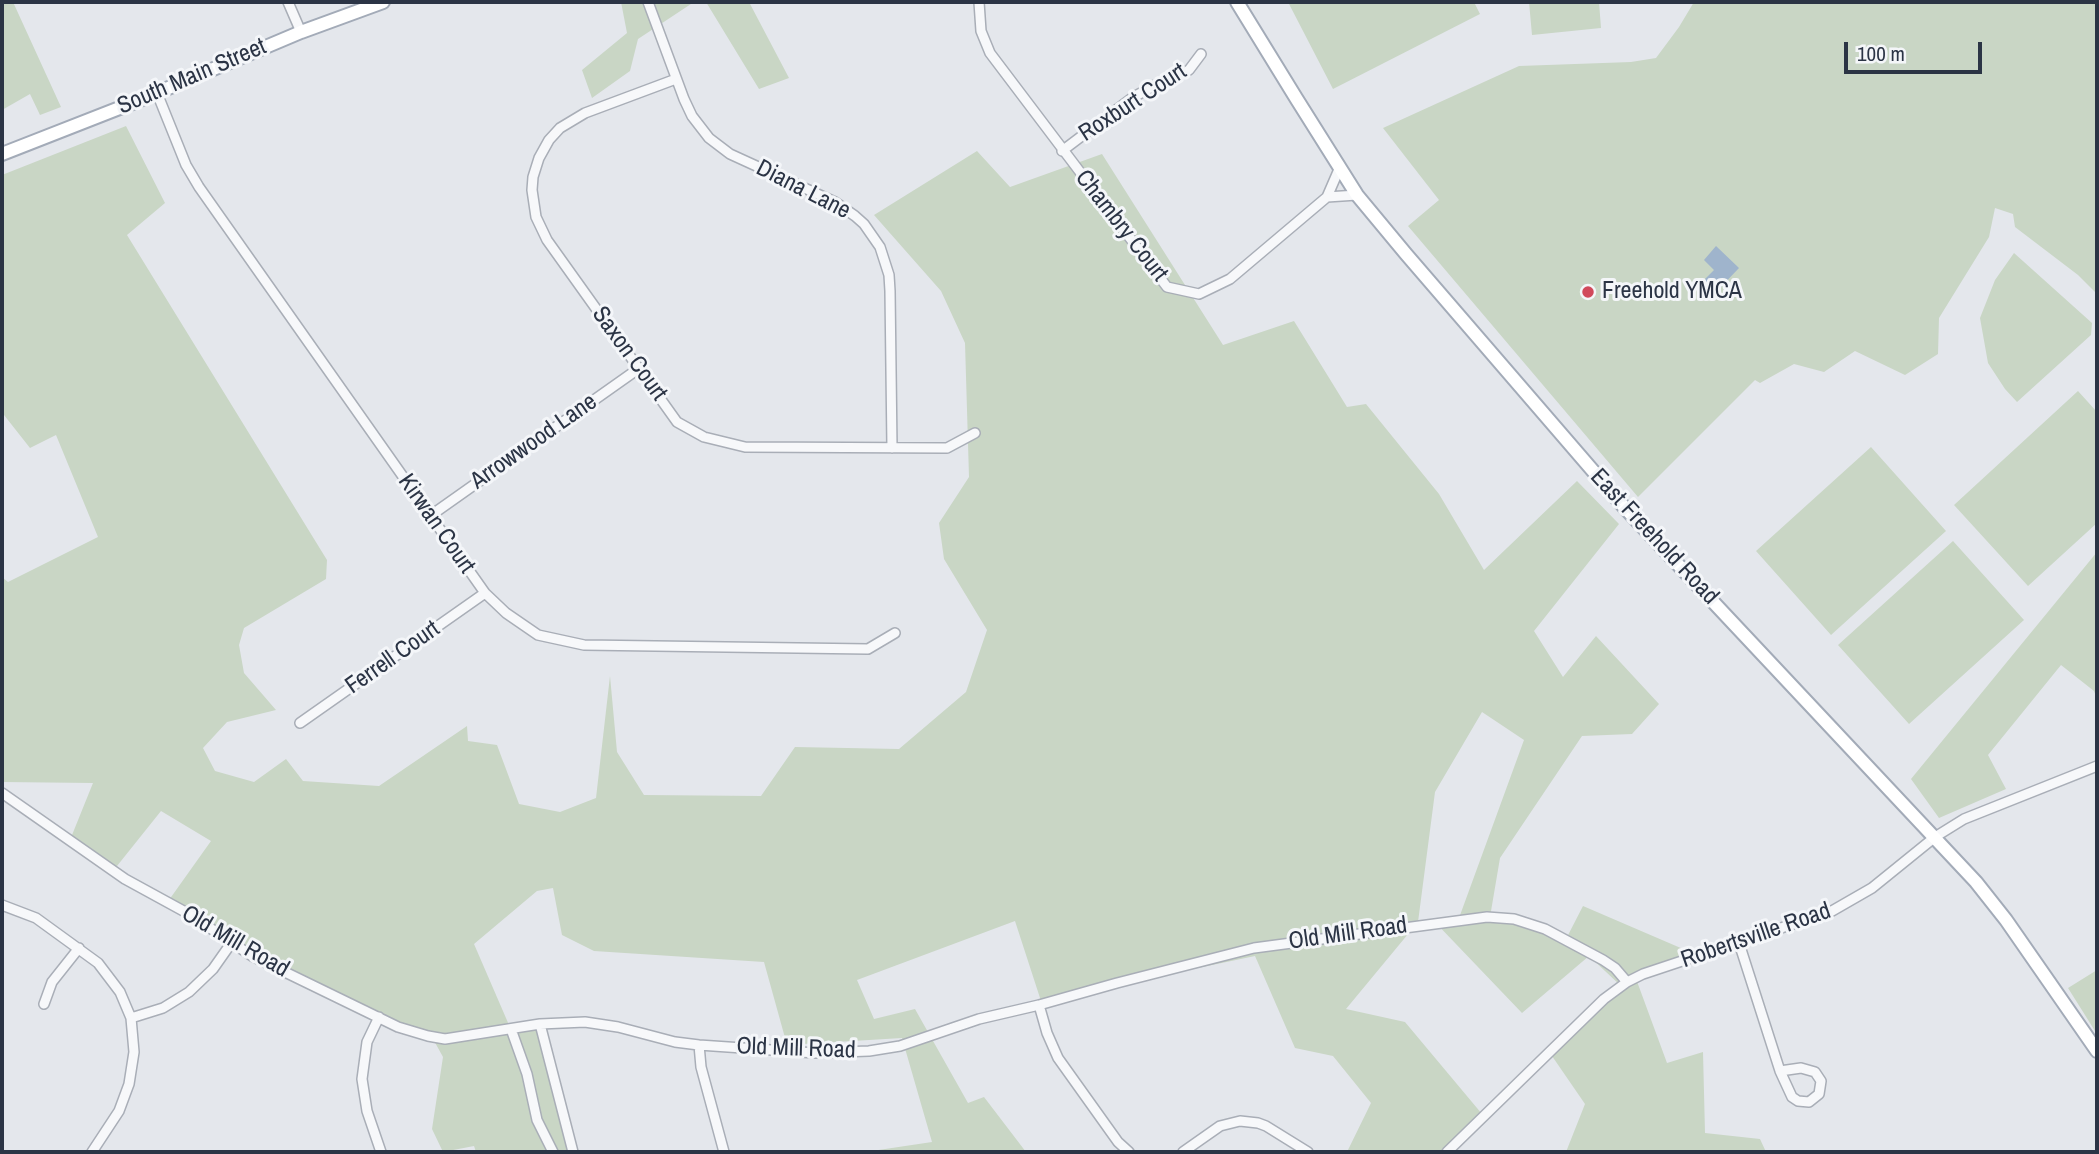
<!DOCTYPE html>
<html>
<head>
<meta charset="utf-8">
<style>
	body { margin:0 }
	#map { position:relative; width:2099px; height:1154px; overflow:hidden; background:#e4e7ec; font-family:"Archivo Narrow",sans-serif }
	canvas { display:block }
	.frame { position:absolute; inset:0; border:4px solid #2b3445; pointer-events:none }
	.scale { position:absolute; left:1844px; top:42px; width:138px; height:32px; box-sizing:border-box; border:4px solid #2b3445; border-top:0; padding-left:9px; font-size:21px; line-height:24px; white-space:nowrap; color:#2b3445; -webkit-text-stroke:5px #f4f6f9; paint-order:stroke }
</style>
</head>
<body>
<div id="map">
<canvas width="2099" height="1154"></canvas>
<div class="frame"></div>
<div class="scale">100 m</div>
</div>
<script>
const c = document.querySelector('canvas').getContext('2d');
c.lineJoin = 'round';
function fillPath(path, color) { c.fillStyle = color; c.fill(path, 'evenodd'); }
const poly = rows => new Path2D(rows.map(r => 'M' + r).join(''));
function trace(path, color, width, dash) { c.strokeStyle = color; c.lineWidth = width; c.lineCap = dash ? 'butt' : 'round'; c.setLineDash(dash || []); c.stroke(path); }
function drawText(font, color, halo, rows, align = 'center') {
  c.font = font + ' "Archivo Narrow",sans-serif'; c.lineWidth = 6; c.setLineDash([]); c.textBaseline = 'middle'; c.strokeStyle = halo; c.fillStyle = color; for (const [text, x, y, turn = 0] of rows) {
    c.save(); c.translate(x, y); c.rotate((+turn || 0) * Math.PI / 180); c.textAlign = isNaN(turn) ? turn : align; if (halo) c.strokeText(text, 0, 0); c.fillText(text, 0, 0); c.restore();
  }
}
const green = poly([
	[2,2,13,2,61,107,40,115,30,94,2,110],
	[621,2,694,2,638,39,630,71,592,98,582,70,627,33],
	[706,2,749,2,789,78,759,89],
	[1288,2,1474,2,1480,14,1333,89],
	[1529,2,1599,2,1601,28,1532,35],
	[1694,2,2097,2,2097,294,2078,275,2015,227,2013,214,1995,208,1989,237,1939,318,1938,354,1905,375,1855,351,1824,372,1794,364,1760,383,1755,380,1638,497,1408,226,1439,200,1383,128,1519,66,1631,62,1656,58,1679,27],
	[126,126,165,203,127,235,327,560,326,579,244,628,239,645,244,673,276,710,227,722,203,748,215,771,254,782,286,759,303,781,379,786,467,726,468,741,497,745,519,804,560,812,596,798,610,676,617,752,644,795,761,796,795,747,899,749,966,692,987,630,944,559,939,523,969,477,965,343,941,291,874,215,977,151,1010,187,1102,154,1223,345,1294,321,1347,407,1366,404,1439,494,1484,570,1577,481,1619,524,1534,631,1563,677,1596,636,1659,704,1632,734,1582,736,1500,858,1490,917,1565,941,1583,906,1697,955,1635,976,1667,1063,1703,1052,1705,1133,1760,1139,1766,1152,1566,1152,1585,1104,1552,1056,1621,986,1589,956,1522,1013,1433,920,1459,918,1524,740,1482,712,1435,792,1418,922,1346,1009,1405,1022,1482,1114,1444,1152,1347,1152,1371,1103,1333,1056,1295,1048,1255,956,1041,1001,1015,921,857,980,874,1019,915,1009,968,1103,984,1097,1026,1152,865,1152,932,1142,902,1038,787,1045,764,962,594,951,562,935,553,888,537,891,474,944,509,1025,537,1021,575,1152,476,1152,474,1146,443,1152,432,1129,443,1057,432,1037,302,983,169,900,211,841,161,811,113,871,70,840,93,783,2,782,2,577,8,582,98,537,56,435,30,448,4,415,2,415,2,175],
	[2014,253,2092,323,2091,335,2017,402,2005,389,1988,363,1980,318,1995,280],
	[2078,391,2097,412,2097,523,2028,586,1954,505],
	[1871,447,1946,531,1831,635,1756,551],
	[1953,541,2024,620,1909,724,1838,645],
	[2097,552,2097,699,2094,691,2061,665,1988,755,2006,789,1939,818,1911,779],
	[2097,970,2097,1029,2095,1031,2068,988]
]);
const water = poly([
	[1716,246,1739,268,1716,292,1704,280,1714,270,1704,260]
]);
const minor = poly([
	[288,2,301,32],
	[648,2,684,99,692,116,709,138,730,154,835,202,855,216,864,224,880,247,889,275,890,291,892,448],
	[979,2,981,31,990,53,1167,287,1199,294,1230,279,1327,197,1340,167],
	[676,79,585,113,560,128,549,140,539,158,533,177,532,190,536,217,547,240,677,422,704,437,745,447,947,448,975,433],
	[157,93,186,165,199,187,485,593,506,613,538,635,584,645,868,649,895,633],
	[1062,151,1132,98,1155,85,1189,70,1201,54],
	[1327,197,1357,195],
	[430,516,638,369],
	[300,723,485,593],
	[2,793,125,879,189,914,252,956,398,1027,428,1036,445,1039,540,1024,585,1022,618,1027,675,1042,699,1045,815,1053,869,1051,900,1046,979,1019,1039,1005,1117,983,1254,948,1487,917,1514,919,1545,929,1603,960,1615,968,1627,982],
	[2,905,36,918,98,963,120,992,131,1018,134,1052,129,1084,119,1111,92,1152],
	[1739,943,1780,1071],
	[44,1004,52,982,79,948],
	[1039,1005,1047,1033,1058,1058,1118,1142,1129,1152],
	[379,1017,367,1042,362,1079,367,1111,381,1152],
	[131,1018,163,1008,189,992,213,969,232,942],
	[540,1024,573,1152],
	[511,1029,527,1074,537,1120,553,1152],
	[699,1045,701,1067,724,1152],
	[1801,1068,1815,1072,1821,1081,1819,1094,1809,1102,1798,1101,1792,1097,1780,1071,1801,1068],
	[1183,1152,1220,1126,1240,1121,1258,1123,1266,1126,1308,1152],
	[1447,1152,1604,999,1627,982,1643,974,1832,911,1872,888,1935,837,1964,819,2097,766]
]);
const major = poly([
	[1237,2,1296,98,1357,195,1406,254,1625,508,1976,882,2006,920,2097,1051],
	[2,154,140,100,301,32,383,2]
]);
const markers = [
	[1588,292,7,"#d1495b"]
];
const streetNames = [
	["South Main Street",192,77,-23],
	["Roxburt Court",1133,103,-33],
	["Diana Lane",803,190,27],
	["Chambry Court",1121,226,52],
	["Saxon Court",629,354,54],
	["Arrowwood Lane",534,442,-35],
	["Kirwan Court",436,524,55],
	["East Freehold Road",1654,537,47],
	["Ferrell Court",393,658,-35],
	["Old Mill Road",1348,934,-8],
	["Robertsville Road",1756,936,-19],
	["Old Mill Road",235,942,30],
	["Old Mill Road",796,1049,2]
];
const poiNames = [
	["Freehold YMCA",1602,292]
];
fillPath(green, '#c9d6c5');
fillPath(water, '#9fb4cc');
trace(minor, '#a9aeb7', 12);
trace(major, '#a3abb8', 16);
trace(minor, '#f7f8fa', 9);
trace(major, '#fff', 12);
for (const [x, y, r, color] of markers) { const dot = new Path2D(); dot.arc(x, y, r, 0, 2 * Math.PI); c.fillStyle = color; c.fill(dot); trace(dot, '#f4f6f9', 2.5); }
drawText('24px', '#2b3445', '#f4f6f9', streetNames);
drawText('24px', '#2b3445', '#f4f6f9', poiNames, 'left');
</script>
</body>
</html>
